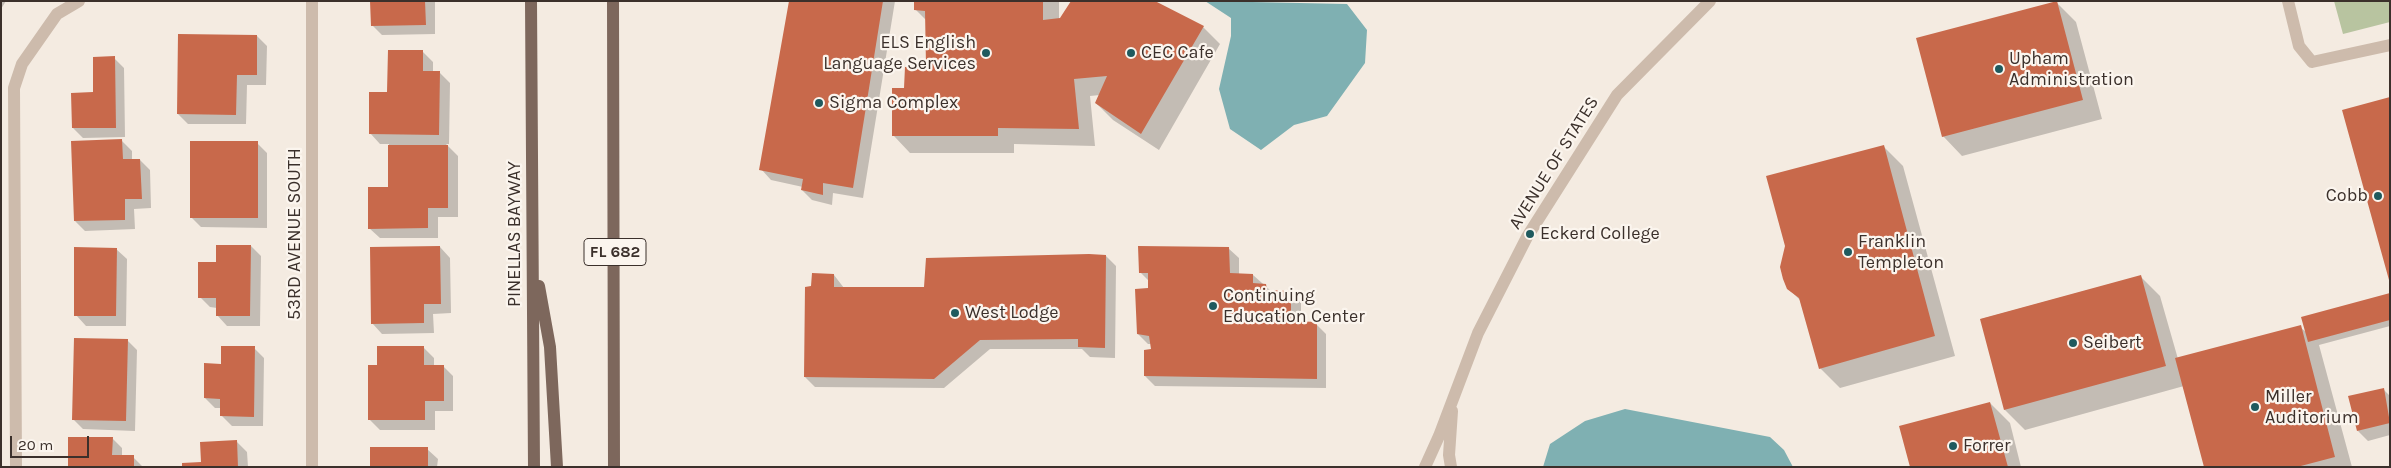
<!DOCTYPE html>
<html>
<head>
<meta charset="utf-8">
<style>
	body { margin:0 }
	#map { position:relative; width:2391px; height:468px; overflow:hidden; background:#f4ebe1; font-family:Karla,sans-serif }
	canvas { display:block }
	.frame { position:absolute; inset:0; border:2px solid #3b302b; pointer-events:none }
	.scale { position:absolute; left:10px; top:436px; width:79px; height:22px; box-sizing:border-box; border:2px solid #3b302b; border-top:0; padding-left:6px; font-size:15px; line-height:18px; white-space:nowrap; color:#3b302b; -webkit-text-stroke:4px #fbf5ee; paint-order:stroke }
</style>
</head>
<body>
<div id="map">
<canvas width="2391" height="468"></canvas>
<div class="frame"></div>
<div class="scale">20 m</div>
</div>
<script>
const c = document.querySelector('canvas').getContext('2d');
c.lineJoin = 'round';
function fillPath(path, color) { c.fillStyle = color; c.fill(path, 'evenodd'); }
const poly = rows => new Path2D(rows.map(r => 'M' + r).join(''));
function trace(path, color, width, dash) { c.strokeStyle = color; c.lineWidth = width; c.lineCap = dash ? 'butt' : 'round'; c.setLineDash(dash || []); c.stroke(path); }
function drawText(font, color, halo, rows, align = 'center') {
  c.font = font + ' Karla,sans-serif'; c.lineWidth = 4.5; c.setLineDash([]); c.textBaseline = 'middle'; c.strokeStyle = halo; c.fillStyle = color; for (const [text, x, y, turn = 0] of rows) {
    c.save(); c.translate(x, y); c.rotate((+turn || 0) * Math.PI / 180); c.textAlign = isNaN(turn) ? turn : align; if (halo) c.strokeText(text, 0, 0); c.fillText(text, 0, 0); c.restore();
  }
}
const green = poly([
	[2334,1,2390,1,2390,22,2343,34]
]);
const water = poly([
	[1205,1,1347,4,1367,30,1365,63,1327,116,1294,125,1261,150,1230,129,1219,89,1231,36,1231,18],
	[1625,409,1770,437,1784,450,1793,467,1543,467,1550,444,1585,421]
]);
const shadow = poly([
	[1,1,6,1,1,9],
	[372,1,435,1,435,34,382,35,372,25],
	[790,1,895,1,863,198,833,193,832,205,812,200,802,190,803,187,771,180,761,169],
	[915,1,1059,1,1059,21,1152,1,1203,27,1220,44,1159,150,1113,120,1096,103,1100,95,1090,96,1095,146,1014,144,1014,153,910,153,894,136,905,90,927,67,927,21,915,9],
	[2056,2,2076,22,2102,119,1962,156,1943,136],
	[257,36,267,46,266,85,247,85,246,124,188,124,178,114],
	[423,52,433,62,433,73,440,73,450,83,449,144,446,144,458,156,458,217,438,217,438,238,380,238,369,228,389,188,389,144,380,144,370,133,388,93],
	[114,58,124,68,125,137,83,138,73,128],
	[122,141,132,151,132,160,140,160,150,170,151,208,134,209,135,229,85,231,75,221],
	[257,143,267,153,267,228,201,227,191,217],
	[1884,147,1903,166,1955,356,1840,388,1820,368,1800,300,1788,288],
	[251,246,261,256,260,326,227,326,217,315,217,308,210,307,200,297,217,264],
	[440,247,450,258,451,313,433,314,434,333,382,334,372,323],
	[1228,248,1239,258,1239,275,1253,275,1271,291,1290,292,1301,303,1301,323,1316,324,1326,334,1326,388,1155,386,1145,376,1152,351,1152,344,1148,344,1138,334,1150,282,1140,272],
	[116,249,127,259,126,326,86,326,76,315],
	[1106,256,1116,266,1115,358,1090,357,1082,349,990,349,944,388,815,387,805,377,813,287,834,275,844,288,925,288],
	[2140,276,2160,296,2178,359,2300,327,2307,333,2390,294,2390,326,2319,345,2352,467,2206,467,2184,386,2025,430,2005,410,1981,319],
	[127,340,137,350,135,431,83,429,73,419],
	[254,348,264,358,263,426,232,426,222,416,222,408,215,408,205,398,223,365],
	[424,348,434,358,434,366,443,366,453,376,453,411,435,411,435,430,380,430,369,419,378,366],
	[2383,389,2390,396,2390,435,2368,441,2358,431],
	[1990,403,2010,423,2021,467,1911,467],
	[112,438,122,448,122,457,133,457,143,467,69,467],
	[237,442,247,452,248,467,184,467,202,464],
	[427,449,438,459,437,467,371,467]
]);
const building = poly([
	[370,1,425,1,426,25,371,26],
	[789,1,883,1,853,188,823,183,823,195,801,190,803,179,759,170],
	[914,1,1043,1,1043,20,1060,18,1071,1,1155,1,1204,26,1141,134,1095,103,1107,76,1074,79,1079,129,998,128,998,136,892,136,892,88,904,88,905,67,926,66,925,11,914,10],
	[2057,1,2083,100,1942,137,1916,38],
	[178,34,257,35,257,75,237,75,236,115,177,114],
	[388,50,423,50,423,71,440,71,439,135,369,134,369,92,387,92],
	[115,56,116,128,72,128,71,93,93,92,93,57],
	[2390,97,2390,280,2389,280,2342,110],
	[122,139,123,159,140,159,142,199,125,199,125,220,74,221,71,141],
	[190,141,258,141,258,218,190,218],
	[388,145,448,145,448,208,428,208,428,228,368,229,368,187,388,187],
	[1884,145,1935,336,1819,369,1799,298,1787,289,1783,279,1780,267,1785,246,1766,176],
	[216,245,251,245,250,316,216,316,216,298,198,298,198,262,216,262],
	[440,246,441,304,424,304,424,323,371,324,370,247],
	[1138,246,1229,247,1230,273,1253,274,1253,283,1266,284,1267,290,1291,291,1291,321,1317,322,1317,379,1144,376,1144,350,1151,349,1149,336,1137,334,1135,289,1148,288,1148,273,1139,273],
	[74,247,117,248,116,316,74,316],
	[1089,254,1106,255,1105,348,1078,347,1078,339,980,340,934,379,804,377,805,287,811,286,812,273,834,274,834,287,924,287,926,258],
	[2141,275,2166,366,2004,410,1980,319],
	[2390,293,2390,320,2308,342,2301,317],
	[2301,325,2335,457,2297,467,2204,467,2175,358],
	[74,338,128,339,126,421,72,420],
	[221,346,255,346,254,417,220,416,220,399,204,398,204,363,221,364],
	[377,346,424,346,424,365,444,365,444,401,425,401,425,420,368,420,368,365,377,365],
	[2384,388,2390,423,2357,431,2348,396],
	[1990,402,2008,467,1910,467,1899,426],
	[68,437,113,437,112,455,134,455,134,467,68,467],
	[237,440,238,467,182,467,182,463,201,462,200,442],
	[370,447,428,447,428,467,370,467]
]);
const street = poly([
	[2288,1,2299,46,2312,62,2390,45],
	[16,467,14,88,22,64,57,14,79,1],
	[312,467,312,1],
	[1425,467,1439,436,1478,333,1527,237,1617,95,1710,1],
	[1451,467,1449,455,1452,411]
]);
const primary = poly([
	[531,1,534,467],
	[613,1,614,467],
	[539,286,550,347,557,467]
]);
const markers = [
	[986,53,5,"#1f5a5e"],
	[1131,53,5,"#1f5a5e"],
	[1999,69,5,"#1f5a5e"],
	[819,103,5,"#1f5a5e"],
	[2378,196,5,"#1f5a5e"],
	[1530,234,5,"#1f5a5e"],
	[1848,252,5,"#1f5a5e"],
	[1213,306,5,"#1f5a5e"],
	[955,313,5,"#1f5a5e"],
	[2073,343,5,"#1f5a5e"],
	[2255,407,5,"#1f5a5e"],
	[1953,446,5,"#1f5a5e"]
];
const shields = [
	[615,252,62]
];
const shieldNames = [
	["FL 682",615,252]
];
const poiNames = [
	["ELS English",976,43,"right"],
	["Language Services",976,64,"right"],
	["CEC Cafe",1141,53],
	["Upham",2009,59],
	["Administration",2009,80],
	["Sigma Complex",829,103],
	["Cobb",2368,196,"right"],
	["Eckerd College",1540,234],
	["Franklin",1858,242],
	["Templeton",1858,263],
	["Continuing",1223,296],
	["Education Center",1223,317],
	["West Lodge",965,313],
	["Seibert",2083,343],
	["Miller",2265,397],
	["Auditorium",2265,418],
	["Forrer",1963,446]
];
const streetNames = [
	["AVENUE OF STATES",1554,163,-58],
	["53RD AVENUE SOUTH",295,234,-90],
	["PINELLAS BAYWAY",515,234,-90]
];
fillPath(green, '#b8c4a0');
fillPath(water, '#7fb0b2');
fillPath(shadow, '#0003');
fillPath(building, '#c8694b');
trace(street, '#cdbbac', 12);
trace(primary, '#7d675c', 12);
for (const [x, y, r, color] of markers) { const dot = new Path2D(); dot.arc(x, y, r, 0, 2 * Math.PI); c.fillStyle = color; c.fill(dot); trace(dot, '#fbf5ee', 2); }
for (const [x, y, w] of shields) { const box = new Path2D(); box.roundRect(x - w / 2, y - 13.5, w, 27, 4); c.fillStyle = '#fbf5ee'; c.fill(box); trace(box, '#3b302b', 1); }
drawText('bold 16px', '#3b302b', null, shieldNames);
drawText('18px', '#3b302b', '#fbf5ee', poiNames, 'left');
drawText('18px', '#3b302b', '#fbf5ee', streetNames);
</script>
</body>
</html>
